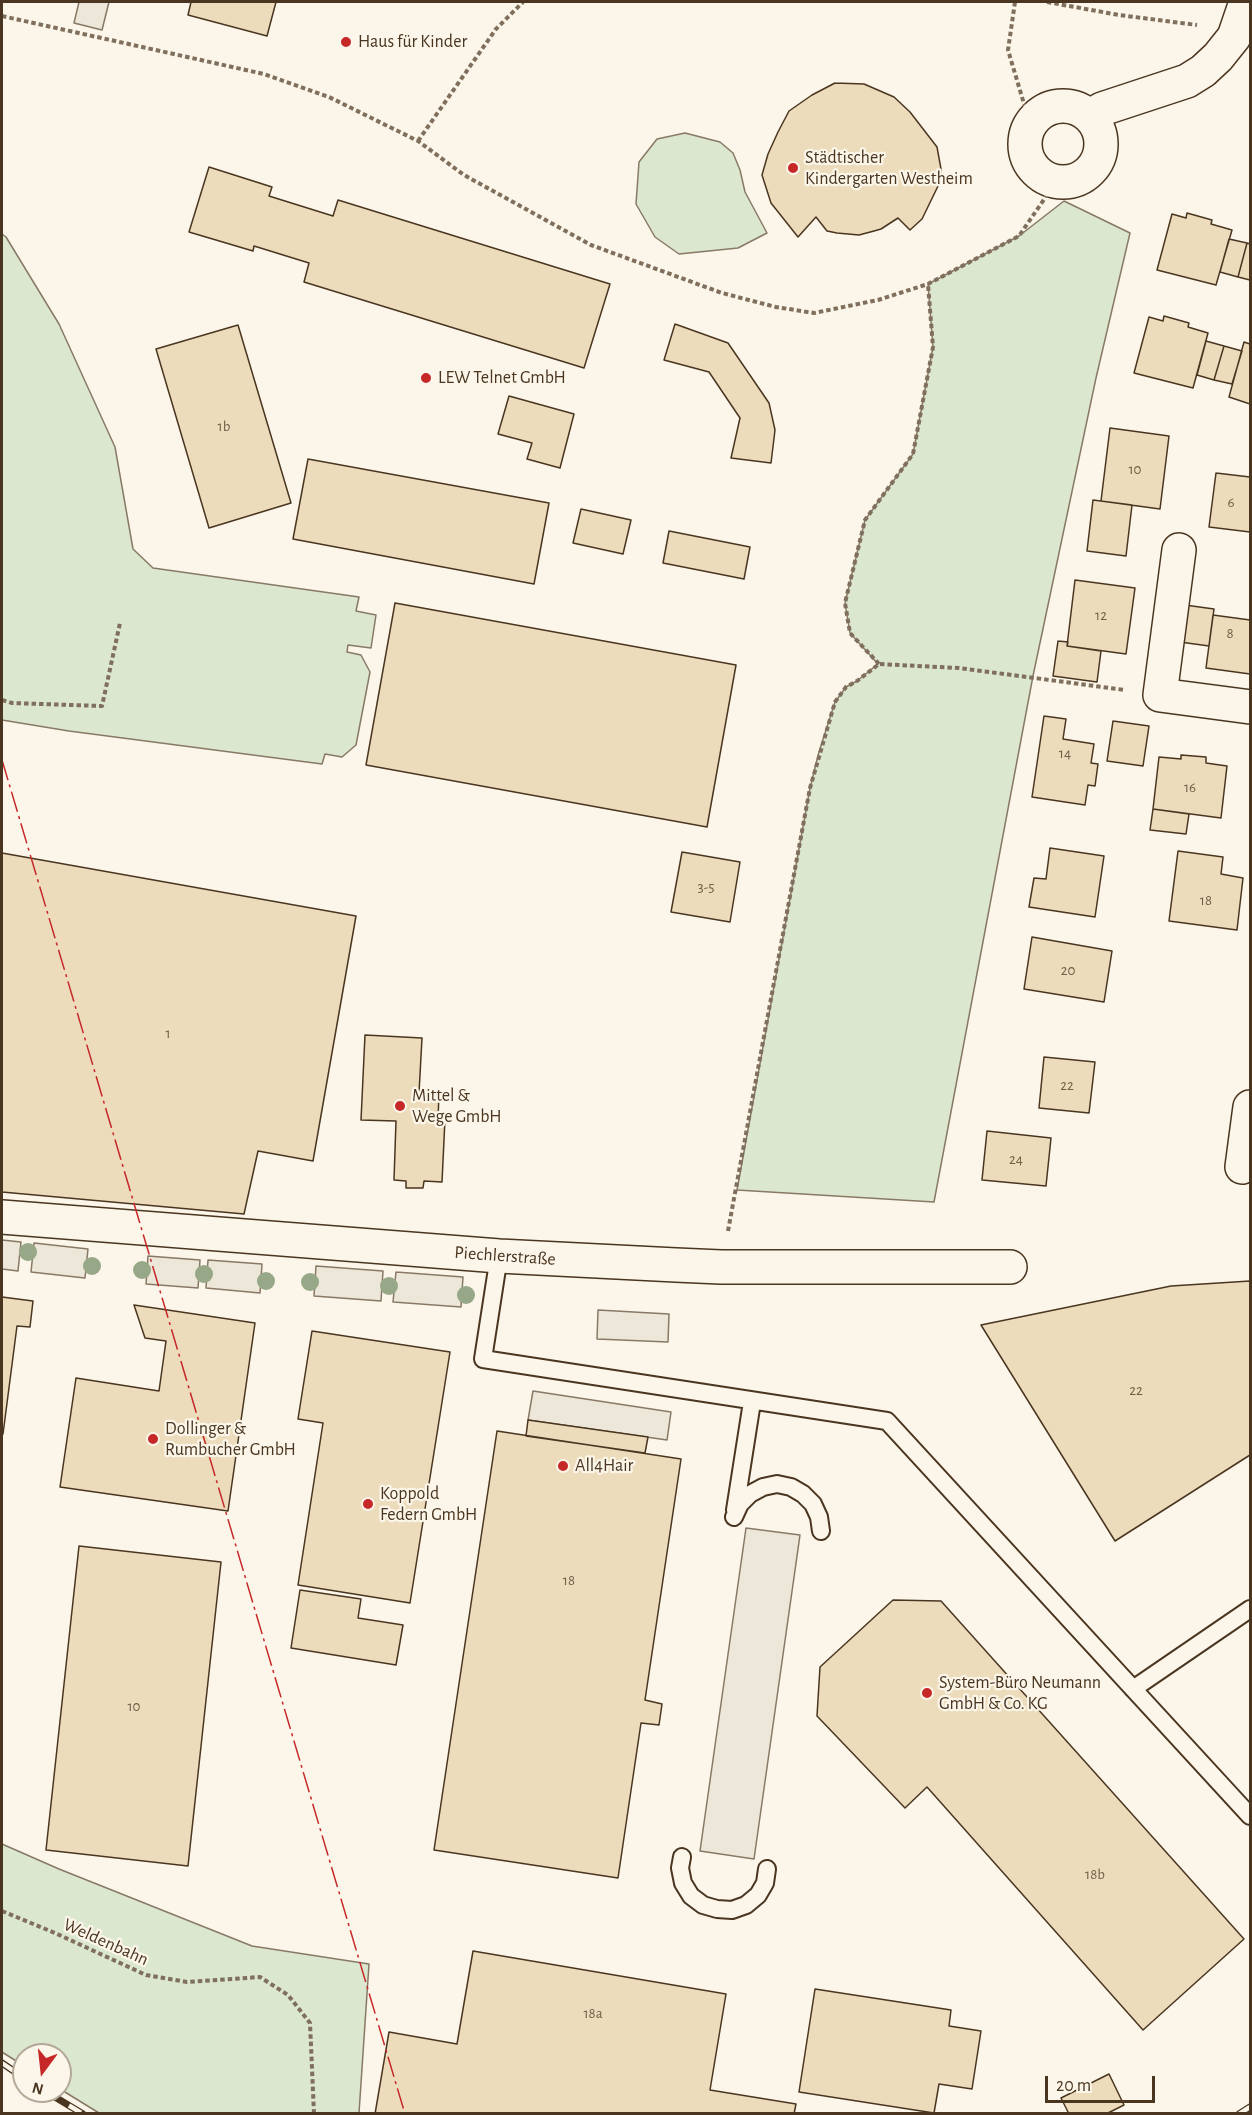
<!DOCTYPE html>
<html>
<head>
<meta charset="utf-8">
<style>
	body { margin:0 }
	#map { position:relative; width:1252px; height:2115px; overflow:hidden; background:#fbf6e9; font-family:"Alegreya Sans",sans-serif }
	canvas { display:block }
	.frame { position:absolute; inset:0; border:3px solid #4a3520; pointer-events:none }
	.north { position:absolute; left:12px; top:2043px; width:60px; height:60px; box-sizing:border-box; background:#fbf6e9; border:2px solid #b4a999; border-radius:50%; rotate:195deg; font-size:16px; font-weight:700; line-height:24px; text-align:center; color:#4a3520 }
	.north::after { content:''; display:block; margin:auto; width:21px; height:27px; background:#c62828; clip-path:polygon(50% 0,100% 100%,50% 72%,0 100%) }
	.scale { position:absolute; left:1045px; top:2076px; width:110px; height:27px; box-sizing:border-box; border:3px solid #4a3520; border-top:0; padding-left:8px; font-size:18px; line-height:21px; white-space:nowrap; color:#4a3520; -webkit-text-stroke:4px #fbf6e9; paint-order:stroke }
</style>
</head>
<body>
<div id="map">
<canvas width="1252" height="2115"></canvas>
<div class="frame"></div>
<div class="north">N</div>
<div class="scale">20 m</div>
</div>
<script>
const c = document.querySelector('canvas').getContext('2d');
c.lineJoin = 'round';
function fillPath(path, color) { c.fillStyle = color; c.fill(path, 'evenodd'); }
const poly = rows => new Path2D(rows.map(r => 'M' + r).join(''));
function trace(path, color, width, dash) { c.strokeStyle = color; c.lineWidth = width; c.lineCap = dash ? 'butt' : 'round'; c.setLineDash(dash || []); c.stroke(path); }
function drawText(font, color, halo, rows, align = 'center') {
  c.font = font + ' "Alegreya Sans",sans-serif'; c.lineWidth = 4.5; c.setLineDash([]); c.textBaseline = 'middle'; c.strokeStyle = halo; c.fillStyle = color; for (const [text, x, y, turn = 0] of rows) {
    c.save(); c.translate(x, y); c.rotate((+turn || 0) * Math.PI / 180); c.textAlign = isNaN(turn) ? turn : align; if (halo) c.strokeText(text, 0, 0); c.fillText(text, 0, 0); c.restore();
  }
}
const green = poly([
	[685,133,720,142,733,153,740,170,745,192,767,233,738,248,679,254,655,237,636,204,639,162,657,139,685,133],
	[1064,201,1130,233,1096,378,1033,676,934,1202,737,1190,810,788,819,752,835,702,846,687,857,681,878,664,850,633,845,603,865,520,913,454,933,347,928,284,1019,236,1064,201],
	[2,234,6,237,59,324,115,447,133,549,153,568,359,597,356,611,376,615,371,648,348,645,347,652,361,655,370,672,356,745,342,757,325,754,322,764,69,731,2,720,2,234],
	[2,1844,59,1869,252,1946,369,1964,359,2113,99,2113,60,2089,60,2055,24,2055,24,2066,2,2052,2,1844]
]);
const parking = poly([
	[79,2,109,2,102,30,74,23,79,2],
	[2,1240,21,1242,18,1271,2,1269,2,1240],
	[34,1243,88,1249,85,1278,31,1272,34,1243],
	[148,1256,200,1260,198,1288,146,1284,148,1256],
	[208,1260,262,1264,260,1293,206,1288,208,1260],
	[316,1266,383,1271,381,1301,314,1296,316,1266],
	[396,1272,463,1277,461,1307,393,1302,396,1272],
	[598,1310,669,1314,668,1342,597,1339,598,1310],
	[533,1391,671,1412,667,1440,528,1420,533,1391],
	[746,1528,800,1535,754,1859,700,1851,746,1528]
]);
const building = poly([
	[191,2,276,2,267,36,188,15,191,2],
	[835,83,864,84,894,97,910,112,937,147,941,169,940,182,922,219,910,230,898,218,881,229,874,231,859,235,837,233,827,231,816,217,798,237,771,203,762,175,768,154,778,132,789,111,812,95,835,83],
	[209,167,272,187,269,196,333,216,338,200,610,284,584,368,304,282,309,263,254,246,253,251,189,232,209,167],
	[1187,213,1212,220,1211,224,1232,230,1216,285,1157,270,1172,214,1186,218,1187,213],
	[1229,239,1247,243,1238,277,1220,272,1229,239],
	[1247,243,1250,244,1250,280,1238,277,1247,243],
	[1164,316,1189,323,1188,327,1208,333,1193,388,1134,373,1149,317,1163,321,1164,316],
	[675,324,728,343,769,403,775,430,771,463,731,458,740,418,709,372,664,360,675,324],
	[238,325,291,503,209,528,156,349,238,325],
	[1206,341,1224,346,1214,380,1197,375,1206,341],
	[1244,342,1250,344,1250,404,1229,397,1244,342],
	[1224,346,1242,351,1232,384,1214,380,1224,346],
	[509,396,574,414,560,468,527,459,532,443,498,434,509,396],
	[1110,428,1169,436,1160,509,1101,501,1110,428],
	[308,459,549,503,534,584,293,539,308,459],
	[1216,473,1250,477,1250,532,1209,527,1216,473],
	[1093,500,1132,505,1126,556,1087,551,1093,500],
	[581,509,631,520,623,554,573,543,581,509],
	[669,531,750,547,744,579,663,563,669,531],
	[1075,580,1135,588,1126,654,1067,646,1075,580],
	[395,603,736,665,707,827,366,765,395,603],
	[1185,605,1214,609,1209,646,1180,642,1185,605],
	[1213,615,1250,620,1250,674,1206,668,1213,615],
	[1058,641,1068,642,1067,646,1101,651,1097,682,1053,676,1058,641],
	[1044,716,1066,719,1063,739,1094,744,1091,763,1098,764,1095,786,1088,785,1085,805,1032,797,1044,716],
	[1113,721,1149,726,1143,766,1107,761,1113,721],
	[1181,755,1206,757,1206,763,1227,766,1221,818,1153,809,1159,757,1181,759,1181,755],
	[1153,809,1189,814,1186,834,1150,830,1153,809],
	[1050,848,1104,856,1095,917,1029,907,1034,878,1046,879,1050,848],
	[1178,851,1223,857,1221,874,1243,878,1237,930,1169,921,1178,851],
	[682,852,740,862,730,922,671,912,682,852],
	[2,853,356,916,313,1161,258,1151,244,1214,2,1192,2,853],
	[1032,937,1112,951,1104,1002,1024,989,1032,937],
	[365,1035,422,1038,419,1093,439,1094,438,1119,445,1119,442,1182,424,1181,423,1188,406,1188,406,1181,394,1180,396,1121,361,1120,365,1035],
	[1044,1057,1095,1062,1089,1113,1039,1108,1044,1057],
	[987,1131,1051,1138,1046,1186,982,1180,987,1131],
	[1250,1281,1250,1455,1115,1541,981,1325,1171,1286,1250,1281],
	[2,1297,33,1301,30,1327,17,1326,3,1434,2,1433,2,1297],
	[134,1305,255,1323,228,1511,60,1487,76,1378,159,1391,166,1341,145,1338,134,1305],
	[312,1331,450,1352,410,1603,298,1585,323,1423,298,1419,312,1331],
	[528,1420,648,1437,645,1453,526,1436,528,1420],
	[497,1431,681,1459,645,1700,662,1704,659,1725,641,1723,618,1878,434,1850,497,1431],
	[79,1546,221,1562,188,1866,46,1850,79,1546],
	[300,1590,361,1599,358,1618,403,1625,396,1665,291,1648,300,1590],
	[893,1600,941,1601,1244,1939,1143,2030,927,1787,905,1808,817,1716,820,1667,893,1600],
	[473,1951,726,1994,710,2090,796,2104,794,2114,375,2114,389,2032,457,2044,473,1951],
	[815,1989,951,2010,949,2026,981,2031,972,2089,939,2084,934,2113,799,2092,815,1989],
	[1109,2074,1124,2105,1106,2114,1069,2114,1061,2098,1109,2074]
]);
const path = poly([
	[1015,2,1008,50,1030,124],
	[1047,2,1119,15,1197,25],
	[2,16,264,74,329,97,418,141,464,175,591,245,722,293,776,307,814,313,878,300,928,284,1019,236,1045,198,1051,181],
	[418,141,496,29,523,2],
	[879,664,850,633,845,603,865,520,913,454,933,347,928,284],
	[2,700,12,703,102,706,120,623],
	[728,1231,810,788,835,702,846,687,857,681,879,664,959,668,1125,690],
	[2,1911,55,1933,146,1975,187,1982,260,1977,288,1995,310,2023,314,2114]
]);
const service = poly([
	[499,1256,483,1359,887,1421,1250,1816],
	[735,1510,752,1402],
	[734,1517,740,1504,750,1494,763,1487,777,1484,791,1487,803,1494,813,1504,819,1517,821,1531],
	[1133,1689,1250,1609],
	[682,1857,680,1868,683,1883,691,1896,703,1905,717,1909,732,1910,746,1905,758,1895,765,1883,767,1869]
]);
const minor = poly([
	'1025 144a38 38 0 1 1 76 0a38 38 0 1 1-76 0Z',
	[1090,116,1102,109,1187,81,1203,71,1218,57,1234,37,1246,2],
	[1179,550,1160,695,1250,707],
	[1242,1167,1250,1107],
	[2,1217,499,1256,676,1265,721,1267,1010,1267]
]);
const rail = poly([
	[2,2063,24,2078],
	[45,2091,83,2114],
	[1239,2114,1250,2107]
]);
const power = poly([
	[2,760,405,2114]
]);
const trees = [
	[28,1252],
	[92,1266],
	[142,1270],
	[204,1274],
	[266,1281],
	[310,1282],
	[389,1286],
	[466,1295]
];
const markers = [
	[346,42,6,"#c62828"],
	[793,168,6,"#c62828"],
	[426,378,6,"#c62828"],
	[400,1106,6,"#c62828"],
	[153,1439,6,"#c62828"],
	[563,1466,6,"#c62828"],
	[368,1504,6,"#c62828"],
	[927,1693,6,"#c62828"]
];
const numberNames = [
	["1b",224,426],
	["10",1135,469],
	["6",1231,502],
	["12",1101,615],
	["8",1230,633],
	["14",1065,753],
	["16",1190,787],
	["3-5",706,887],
	["18",1206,900],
	["20",1068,970],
	["1",168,1033],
	["22",1067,1085],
	["24",1016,1159],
	["22",1136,1390],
	["18",569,1580],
	["10",134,1706],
	["18b",1095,1874],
	["18a",593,2013]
];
const poiNames = [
	["Haus für Kinder",358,42],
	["Städtischer",805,158],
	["Kindergarten Westheim",805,179],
	["LEW Telnet GmbH",438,378],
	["Mittel &",412,1096],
	["Wege GmbH",412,1117],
	["Dollinger &",165,1429],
	["Rumbucher GmbH",165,1450],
	["All4Hair",575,1466],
	["Koppold",380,1494],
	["Federn GmbH",380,1515],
	["System-Büro Neumann",939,1683],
	["GmbH & Co. KG",939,1704]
];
const streetNames = [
	["Piechlerstraße",505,1256,4],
	["Weldenbahn",106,1942,24]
];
fillPath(green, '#dce7d0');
trace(green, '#887966', 1.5);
fillPath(parking, '#ede7d9');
trace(parking, '#887966', 1.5);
fillPath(building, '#ecdcbc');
trace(building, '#4a3520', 1.5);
trace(service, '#4a3520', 20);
trace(minor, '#4a3520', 36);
trace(path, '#7f6f5c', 4, [4.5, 3]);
trace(service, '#fbf6e9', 16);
trace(minor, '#fbf6e9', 33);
trace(rail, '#4a3520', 7);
trace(rail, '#fbf6e9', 4.5, [14]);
trace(power, '#c62828', 1.5, [21, 4.5, 3, 4.5]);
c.fillStyle = '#96a887';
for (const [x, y] of trees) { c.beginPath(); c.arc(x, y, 9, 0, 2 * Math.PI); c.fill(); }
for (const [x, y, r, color] of markers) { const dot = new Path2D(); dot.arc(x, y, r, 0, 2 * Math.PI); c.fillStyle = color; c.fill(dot); trace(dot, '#fbf6e9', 2); }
drawText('15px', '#725f47', null, numberNames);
drawText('18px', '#4a3520', '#fbf6e9', poiNames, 'left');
drawText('18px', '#4a3520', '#fbf6e9', streetNames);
</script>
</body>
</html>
